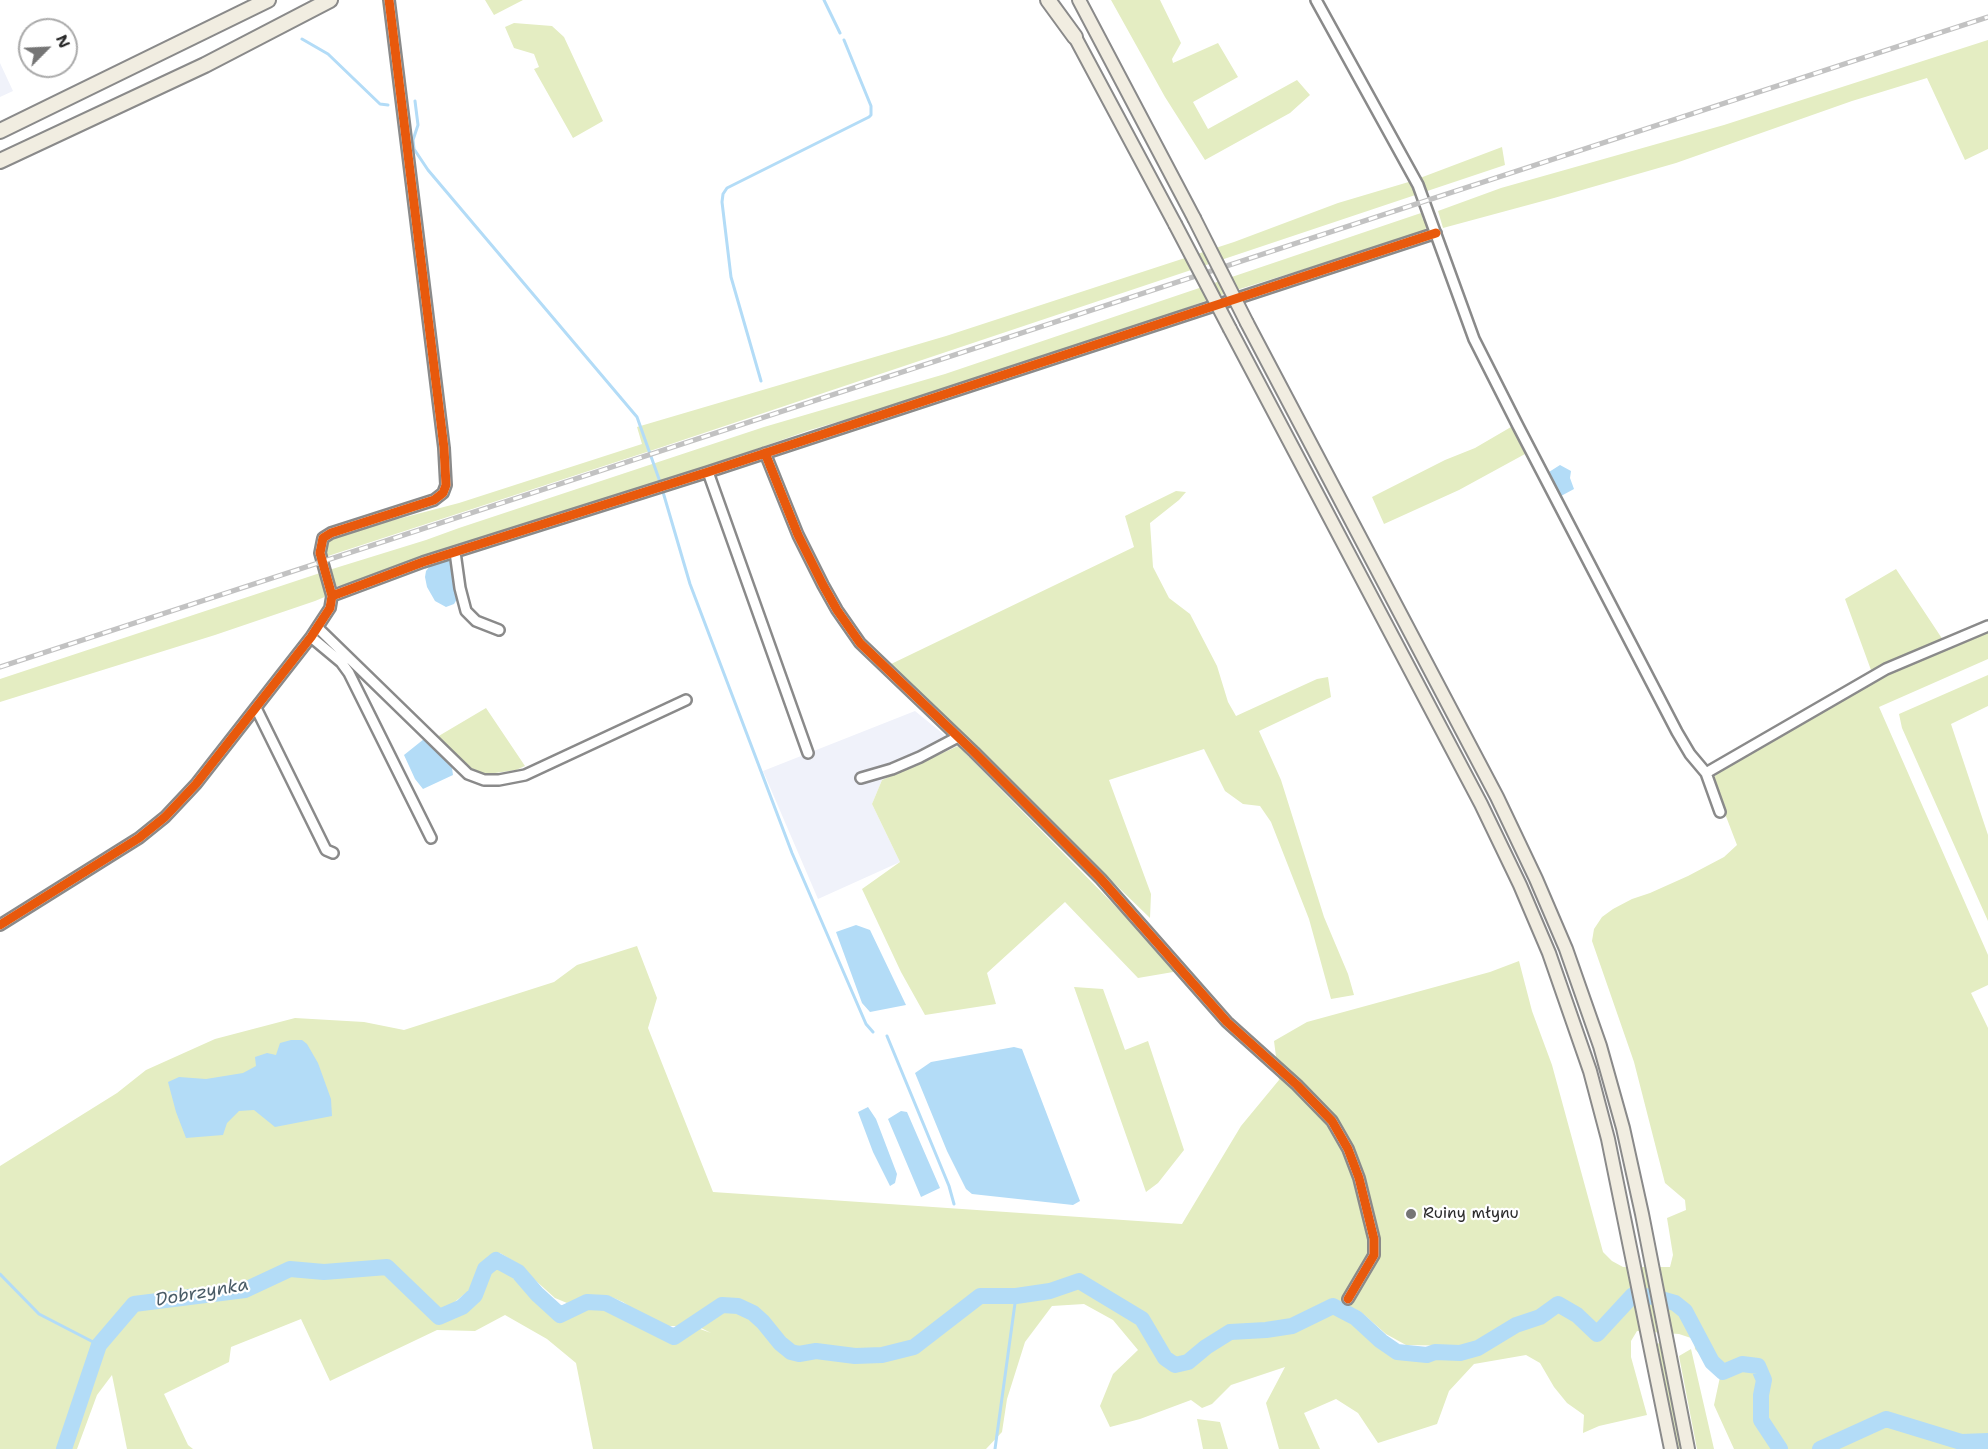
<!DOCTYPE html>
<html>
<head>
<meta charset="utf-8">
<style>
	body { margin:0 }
	#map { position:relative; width:1988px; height:1449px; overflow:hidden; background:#fff; font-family:"Shantell Sans",sans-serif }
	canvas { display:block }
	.north { position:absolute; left:18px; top:18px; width:60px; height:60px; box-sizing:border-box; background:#fff; border:2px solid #aaa; border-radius:50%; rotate:66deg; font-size:16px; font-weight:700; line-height:24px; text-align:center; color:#2b2b2b }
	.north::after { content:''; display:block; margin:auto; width:21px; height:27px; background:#757575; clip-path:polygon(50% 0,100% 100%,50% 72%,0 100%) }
</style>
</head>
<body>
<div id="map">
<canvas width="1988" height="1449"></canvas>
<div class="north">N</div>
</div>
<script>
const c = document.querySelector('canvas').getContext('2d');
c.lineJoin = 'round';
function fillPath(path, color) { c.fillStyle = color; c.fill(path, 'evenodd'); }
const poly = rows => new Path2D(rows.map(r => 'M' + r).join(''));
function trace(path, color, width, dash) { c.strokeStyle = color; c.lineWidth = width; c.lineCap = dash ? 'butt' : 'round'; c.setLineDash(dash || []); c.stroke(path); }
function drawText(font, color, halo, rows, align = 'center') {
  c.font = font + ' "Shantell Sans",sans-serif'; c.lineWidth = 4.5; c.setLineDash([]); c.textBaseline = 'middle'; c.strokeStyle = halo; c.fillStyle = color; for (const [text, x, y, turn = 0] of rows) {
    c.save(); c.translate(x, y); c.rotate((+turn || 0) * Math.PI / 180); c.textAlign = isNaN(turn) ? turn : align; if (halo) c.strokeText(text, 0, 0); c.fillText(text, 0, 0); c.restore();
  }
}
const built = poly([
	[0,63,13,91,0,97],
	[915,711,958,746,882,780,872,804,900,862,818,899,763,771]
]);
const green = poly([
	[485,0,523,0,494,15],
	[1111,0,1160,0,1181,43,1172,59,1173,63,1218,43,1238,77,1193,102,1208,129,1297,80,1310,95,1290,113,1205,160,1165,97],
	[514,23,552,26,564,37,603,121,573,138,534,69,539,67,534,54,514,48,505,27],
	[1988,40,1988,149,1965,160,1927,78,1852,101,1676,163,1554,198,1443,228,1438,211,1501,188,1724,125],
	[1502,147,1505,165,659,448,325,557,323,550,326,541,333,536,459,503,642,444,637,427,946,336,1234,242,1338,203,1412,181],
	[1421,213,1423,220,1427,219,1428,223,1425,230,1421,233,1227,293,1066,352,930,395,810,430,657,484,522,525,347,585,337,586,333,584,329,570,426,540,459,528,764,427,945,374],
	[1511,427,1525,454,1459,490,1384,524,1372,497,1445,460,1475,448],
	[1176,491,1186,492,1179,500,1150,523,1153,567,1169,598,1190,614,1217,666,1228,702,1236,716,1317,679,1328,677,1331,697,1259,731,1281,780,1324,917,1348,974,1354,995,1331,999,1309,919,1271,822,1260,806,1243,804,1225,791,1204,749,1109,780,1151,894,1150,918,889,665,1134,547,1125,516],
	[1896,569,1943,640,1871,670,1845,599],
	[320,573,327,596,315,601,215,635,0,702,0,679],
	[1988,631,1988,659,1879,707,1988,955,1988,985,1971,993,1988,1028,1988,1449,1734,1449,1714,1405,1720,1377,1695,1349,1694,1339,1679,1334,1637,1331,1631,1341,1631,1357,1647,1415,1599,1426,1583,1433,1584,1415,1567,1403,1554,1387,1540,1363,1526,1355,1474,1364,1449,1391,1437,1424,1378,1443,1358,1413,1336,1399,1304,1413,1320,1449,1279,1449,1266,1403,1285,1367,1231,1385,1212,1404,1202,1408,1191,1400,1140,1419,1110,1427,1100,1406,1113,1374,1138,1350,1113,1320,1084,1304,1052,1306,1025,1342,1007,1399,1002,1432,986,1449,593,1449,576,1363,547,1339,505,1315,475,1331,437,1330,330,1381,301,1319,231,1347,229,1362,164,1394,188,1445,193,1449,127,1449,112,1375,97,1395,77,1449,0,1449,0,1166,117,1093,146,1070,215,1039,295,1018,364,1022,404,1030,554,982,577,965,637,946,657,998,648,1028,713,1192,1182,1224,1241,1126,1279,1080,1274,1041,1307,1022,1490,972,1519,961,1532,1011,1552,1065,1603,1252,1612,1261,1623,1267,1670,1267,1673,1255,1667,1218,1686,1210,1685,1200,1665,1183,1634,1062,1592,941,1594,929,1602,917,1613,909,1632,899,1650,893,1688,876,1724,857,1737,845,1717,793,1714,777,1722,769,1878,678],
	[500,1253,515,1262,555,1298,567,1303,596,1295,609,1296,623,1302,642,1315,668,1326,680,1326,693,1320,721,1301,740,1302,759,1311,782,1337,799,1350,809,1346,823,1346,861,1352,895,1347,914,1341,969,1296,993,1293,1025,1292,1074,1278,1085,1280,1144,1316,1170,1356,1183,1359,1227,1329,1288,1320,1328,1300,1339,1302,1361,1312,1386,1334,1406,1345,1460,1346,1476,1343,1492,1332,1497,1336,1478,1348,1460,1353,1435,1352,1427,1355,1397,1352,1381,1341,1356,1318,1333,1306,1292,1326,1266,1330,1268,1336,1230,1337,1207,1350,1189,1366,1176,1369,1166,1362,1133,1317,1079,1286,1049,1296,1016,1300,981,1300,915,1350,883,1359,856,1360,816,1354,799,1358,792,1356,781,1347,764,1325,754,1317,739,1309,723,1309,697,1326,711,1333,692,1326,674,1337,606,1303,587,1302,560,1315,537,1294,518,1272,496,1260,485,1269,475,1295,441,1316,443,1308,452,1304,476,1285,483,1263,491,1255],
	[1988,675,1988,706,1951,724,1988,835,1988,921,1902,728,1899,714],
	[486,708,525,766,516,770,488,774,480,773,469,769,437,737],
	[958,746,1179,971,1138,978,1065,902,987,973,996,1004,925,1015,901,972,862,889,900,862,872,804,882,780],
	[1074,987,1103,989,1125,1050,1148,1041,1184,1150,1158,1183,1146,1192],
	[1656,1343,1662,1344,1683,1449,1676,1449],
	[1691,1349,1714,1449,1697,1449,1679,1356],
	[1197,1419,1220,1422,1228,1449,1203,1449]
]);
const water = poly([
	[1560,465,1571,471,1570,478,1574,489,1561,496,1549,472],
	[448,560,453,566,457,599,454,604,446,607,435,601,427,587,425,577,426,571,430,566],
	[424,739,452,768,453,775,423,789,415,779,404,755],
	[856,925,870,930,906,1005,870,1012,862,1003,836,932],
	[291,1040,302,1040,307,1044,318,1063,331,1099,332,1116,275,1127,254,1110,239,1111,227,1123,223,1135,186,1138,176,1112,168,1082,179,1077,206,1079,243,1073,256,1066,255,1057,267,1053,276,1055,280,1043],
	[1014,1047,1022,1049,1080,1201,1073,1205,972,1194,966,1189,947,1151,915,1073,931,1062],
	[868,1107,876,1119,897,1174,895,1183,890,1186,873,1152,858,1112],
	[901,1111,907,1112,940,1188,921,1197,888,1119]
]);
const stream = poly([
	[824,0,840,33],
	[302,39,328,54,380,104,388,105],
	[415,101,418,125,413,140,414,149,428,170,637,417,659,479],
	[761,381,731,277,722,202,723,194,727,188,869,117,871,115,871,106,844,40],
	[663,492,690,584,792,853,866,1024,873,1032],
	[887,1036,949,1186,954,1204],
	[0,1274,39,1314,99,1345],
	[995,1449,1016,1296]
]);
const river = poly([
	[64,1449,99,1345,134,1304,245,1290,290,1269,324,1272,387,1267,439,1317,462,1307,475,1295,485,1269,496,1260,518,1272,537,1294,560,1315,587,1302,606,1303,674,1337,722,1305,738,1306,753,1313,763,1322,780,1343,791,1352,799,1354,816,1351,855,1356,882,1355,914,1347,980,1296,1016,1296,1050,1291,1079,1281,1142,1319,1165,1358,1175,1365,1188,1362,1206,1347,1230,1332,1266,1330,1292,1326,1333,1306,1356,1318,1381,1341,1397,1352,1427,1355,1435,1352,1460,1353,1478,1348,1516,1325,1540,1317,1558,1304,1577,1315,1597,1334,1633,1295,1654,1297,1675,1303,1685,1311,1712,1362,1723,1372,1742,1364,1758,1366,1764,1380,1761,1395,1761,1420,1780,1449],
	[1820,1449,1886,1419,1961,1442,1988,1441]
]);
const minor = poly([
	[1316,0,1418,185,1474,339,1518,426,1677,732,1690,754,1706,773],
	[765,453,798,535,823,585,837,610,860,643,974,752,1101,879,1227,1022,1297,1085,1332,1121,1348,1149,1359,1178,1374,1239,1374,1255,1348,1299],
	[708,472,808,753],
	[455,552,460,588,466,611,476,621,499,630],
	[332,596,423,562,708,472,1436,233],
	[318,628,468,774,484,780,499,780,525,775,686,700],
	[311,637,341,662,349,673,431,838],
	[256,708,326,850,333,853],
	[861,778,892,769,920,757,958,737],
	[1720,812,1706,773,1886,669,1988,626],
	[0,925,139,838,165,817,196,784,311,637,330,608,332,596,320,553,323,538,331,533,434,500,443,493,446,485,444,448,389,0]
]);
const major = poly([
	[1079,0,1194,218],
	[1075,37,1175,224],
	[1247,323,1497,797,1536,879,1566,949,1600,1046,1623,1128,1642,1214,1688,1449],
	[1230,329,1481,804,1520,885,1549,953,1590,1071,1608,1139,1671,1449]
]);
const highway = poly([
	[1048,0,1075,37],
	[0,131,268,0],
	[0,161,205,65,330,0]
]);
const rail = poly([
	[0,667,1988,17]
]);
const majorBridge = poly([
	[1194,218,1247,323],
	[1175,224,1230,329]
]);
const cycleway = poly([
	[765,453,798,535,823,585,837,610,860,643,974,752,1101,879,1227,1022,1297,1085,1332,1121,1348,1149,1359,1178,1374,1239,1374,1255,1348,1299],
	[332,596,423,562,708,472,1436,233],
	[0,925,139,838,165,817,196,784,311,637,330,608,332,596,320,553,323,538,331,533,434,500,443,493,446,485,444,448,389,0]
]);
const markers = [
	[1411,1214,6,"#757575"]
];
const poiNames = [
	["Ruiny młynu",1423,1214]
];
const waterNames = [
	["Dobrzynka",202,1293,-10]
];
fillPath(built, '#f0f2fa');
fillPath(green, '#e4edc2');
fillPath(water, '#b3dcf7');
trace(stream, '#b3dcf7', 3);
trace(river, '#b3dcf7', 16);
trace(minor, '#8a8a8a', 14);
trace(major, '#8a8a8a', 16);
trace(highway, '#8a8a8a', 18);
trace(minor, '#fff', 9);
trace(major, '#f1ede1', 12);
trace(highway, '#f1ede1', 14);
trace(rail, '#c2c2c2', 5);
trace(rail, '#fff', 3, [9]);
trace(majorBridge, '#8a8a8a', 16, []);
trace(majorBridge, '#f1ede1', 12);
trace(cycleway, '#e8590c', 9);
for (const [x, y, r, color] of markers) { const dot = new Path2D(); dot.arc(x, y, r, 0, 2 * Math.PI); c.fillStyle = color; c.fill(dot); trace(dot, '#fff', 2); }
drawText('16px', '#2b2b2b', '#fff', poiNames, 'left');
drawText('italic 18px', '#4a5c67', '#fff', waterNames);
</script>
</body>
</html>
